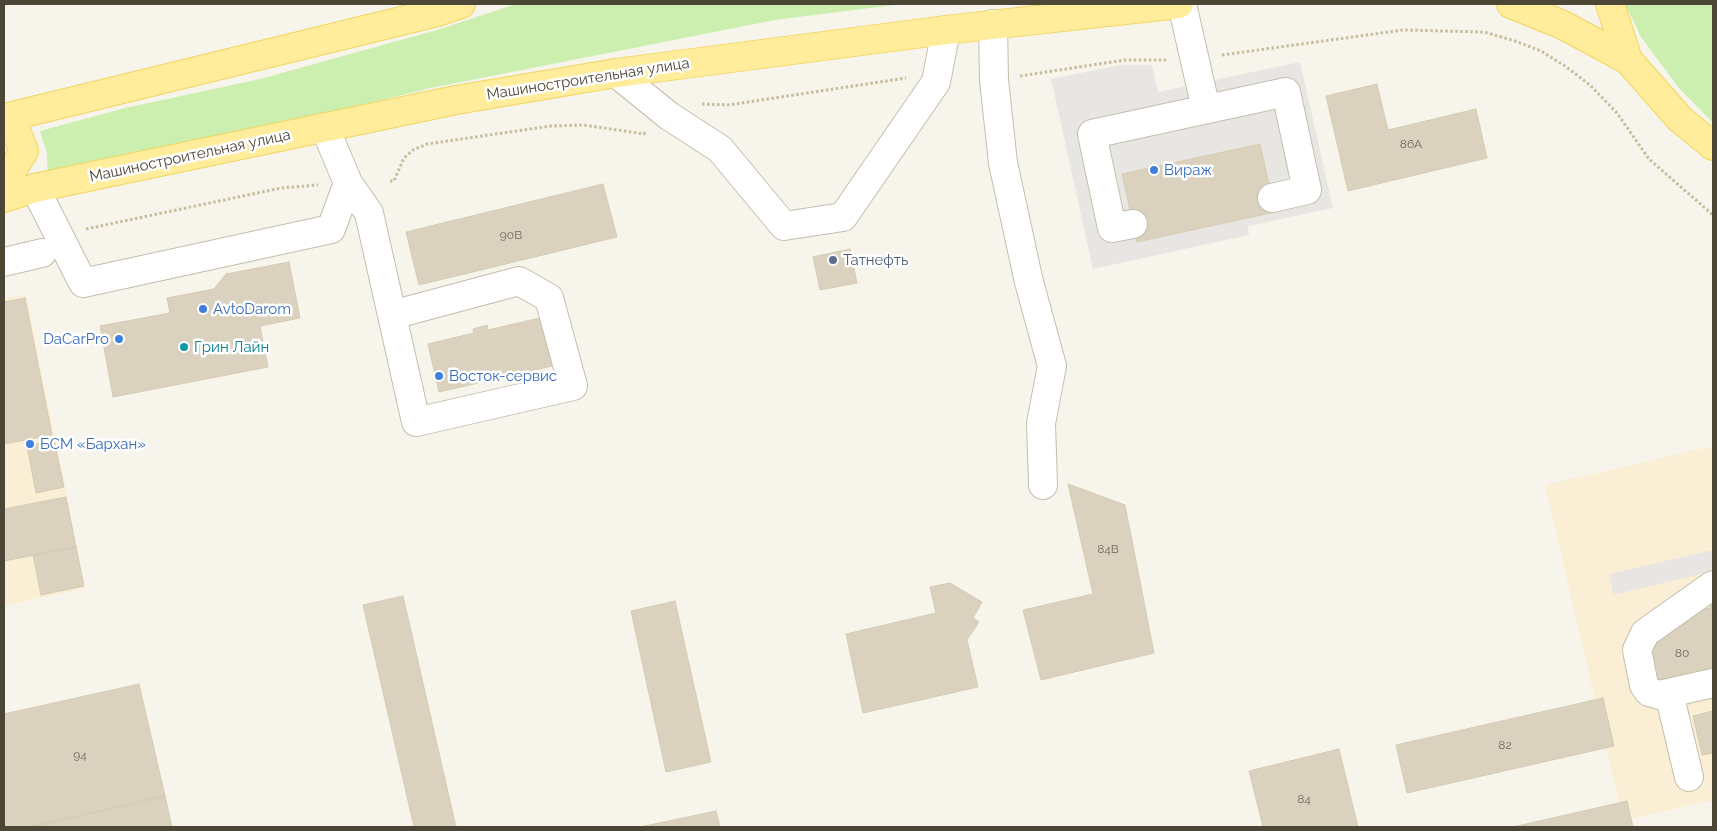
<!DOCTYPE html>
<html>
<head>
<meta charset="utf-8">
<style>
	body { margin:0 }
	#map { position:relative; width:1717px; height:831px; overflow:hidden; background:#f7f4eb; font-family:Raleway,sans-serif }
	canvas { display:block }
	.frame { position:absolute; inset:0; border:5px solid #4c4637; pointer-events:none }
</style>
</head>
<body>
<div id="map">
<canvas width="1717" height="831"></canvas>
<div class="frame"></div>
</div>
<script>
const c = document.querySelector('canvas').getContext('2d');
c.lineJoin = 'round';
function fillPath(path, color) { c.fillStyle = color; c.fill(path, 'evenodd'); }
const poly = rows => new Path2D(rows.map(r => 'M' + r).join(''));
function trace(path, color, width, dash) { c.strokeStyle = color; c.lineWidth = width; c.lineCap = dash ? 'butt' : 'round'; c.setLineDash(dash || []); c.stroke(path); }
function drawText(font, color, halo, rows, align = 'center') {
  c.font = font + ' Raleway,sans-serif'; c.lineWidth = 5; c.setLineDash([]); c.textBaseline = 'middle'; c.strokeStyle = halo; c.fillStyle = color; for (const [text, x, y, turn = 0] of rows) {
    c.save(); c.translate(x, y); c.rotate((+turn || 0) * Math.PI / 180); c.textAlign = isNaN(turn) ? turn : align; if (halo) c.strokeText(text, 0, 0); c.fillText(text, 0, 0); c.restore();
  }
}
const commercial = poly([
	[26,294,85,588,4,606,4,299],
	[1713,446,1713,800,1623,821,1545,485]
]);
const green = poly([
	[516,4,902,4,775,20,431,88,48,181,47,153,40,131,125,108,260,79,437,30],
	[1625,4,1713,4,1713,123,1678,87,1641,37]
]);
const parking = poly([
	[1300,62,1333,208,1248,226,1249,235,1093,269,1051,79,1120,65,1152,65,1158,92],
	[1260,144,1275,212,1137,242,1122,174],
	[1713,550,1713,571,1613,595,1609,574]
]);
const building = poly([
	[1377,84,1388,130,1476,109,1487,158,1348,191,1326,96,1377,84],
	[1260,144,1275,212,1137,242,1122,174,1260,144],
	[603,184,617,237,419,285,406,232,603,184],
	[850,249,857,283,820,290,813,257,850,249],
	[289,262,300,318,260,326,268,367,113,397,100,326,170,313,167,298,214,289,226,274,289,262],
	[25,298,52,435,4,444,4,302,25,298],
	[544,317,556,365,439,392,428,344,474,333,473,329,487,325,488,330,544,317],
	[54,440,64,487,36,493,27,446,54,440],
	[1068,484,1125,505,1154,653,1041,680,1023,610,1093,594,1068,484],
	[66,497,76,547,4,561,4,509,66,497],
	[76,547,84,586,41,595,33,555,76,547],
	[950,583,982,602,973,618,979,622,967,640,978,687,863,713,846,634,936,613,930,587,950,583],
	[403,596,456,827,414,827,363,605,403,596],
	[1713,599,1713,669,1658,682,1648,637,1670,633,1668,624,1691,621,1689,612,1711,608,1710,600,1713,599],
	[675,601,711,762,666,772,631,611,675,601],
	[139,684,165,796,30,827,4,827,4,714,139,684],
	[1603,698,1614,746,1407,793,1396,745,1603,698],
	[1713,711,1713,753,1702,755,1693,716,1713,711],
	[1339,749,1358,827,1263,827,1249,771,1339,749],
	[165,796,172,827,30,827,165,796],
	[1627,801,1633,827,1513,827,1627,801],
	[716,811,720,827,640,827,716,811]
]);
const path = poly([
	[1222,55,1403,30,1484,32,1515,41,1541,51,1565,66,1590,85,1617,113,1649,159,1713,215],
	[1020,76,1125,60,1167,60],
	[702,104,728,105,906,78],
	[390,181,394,181,404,158,413,150,427,144,551,126,584,125,644,134,646,131],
	[86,229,281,188,318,185]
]);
const minor = poly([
	[1182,4,1206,109],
	[993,24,994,80,1003,163,1029,282,1052,366,1041,423,1043,485],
	[616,73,669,116,720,149,784,226,843,217,936,82,946,30],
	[348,183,369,213,416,422,573,386,549,298,519,281,392,315],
	[35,188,83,283,331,229,348,183,325,128],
	[1133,224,1112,228,1092,134,1286,92,1307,190,1272,198],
	[4,262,42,253],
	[1713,585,1645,633,1637,650,1644,685,1649,692,1660,695,1713,683],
	[1669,693,1689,777]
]);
const major = poly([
	[1511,4,1563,25,1628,60],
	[1610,4,1628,60,1680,119,1713,146],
	[4,118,434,13,461,4],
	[4,129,16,131,24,151,4,183],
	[4,198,35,188,456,100,616,73,946,30,1179,4]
]);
const markers = [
	[1154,170,5,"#3f7fe0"],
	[833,260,5,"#5c6f8a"],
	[203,309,5,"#3f7fe0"],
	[119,339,5,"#3f7fe0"],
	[184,347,5,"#0f9aa8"],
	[439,376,5,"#3f7fe0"],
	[30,444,5,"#3f7fe0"]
];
const numberNames = [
	["86А",1411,144],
	["90В",511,235],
	["84В",1108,549],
	["80",1682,653],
	["82",1505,745],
	["94",80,755],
	["84",1304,799]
];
const streetNames = [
	["Машиностроительная улица",588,79,-9],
	["Машиностроительная улица",190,156,-12]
];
const shopNames = [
	["Вираж",1164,170],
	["AvtoDarom",213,309],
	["DaCarPro",109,339,"right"],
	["Восток-сервис",449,376],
	["БСМ «Бархан»",40,444]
];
const serviceNames = [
	["Татнефть",843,260]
];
const cultureNames = [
	["Грин Лайн",194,347]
];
fillPath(commercial, '#faeed5');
fillPath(green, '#ccefb0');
fillPath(parking, '#e8e6e2');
fillPath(building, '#dad2bf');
trace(building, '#d6cbb1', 1);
trace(minor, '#c4beac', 30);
trace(major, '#f1d55e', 30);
trace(path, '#c7bc9b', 3, [2.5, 2.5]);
trace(minor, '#fff', 28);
trace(major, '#ffed9c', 28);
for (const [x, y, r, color] of markers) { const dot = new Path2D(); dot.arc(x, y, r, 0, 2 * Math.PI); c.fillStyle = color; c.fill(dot); trace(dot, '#fff', 2); }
drawText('12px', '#706959', null, numberNames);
drawText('15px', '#4c4637', '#fff', streetNames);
drawText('15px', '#366cbe', '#fff', shopNames, 'left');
drawText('15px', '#4e5e75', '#fff', serviceNames, 'left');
drawText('15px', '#0d838f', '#fff', cultureNames, 'left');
</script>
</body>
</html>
